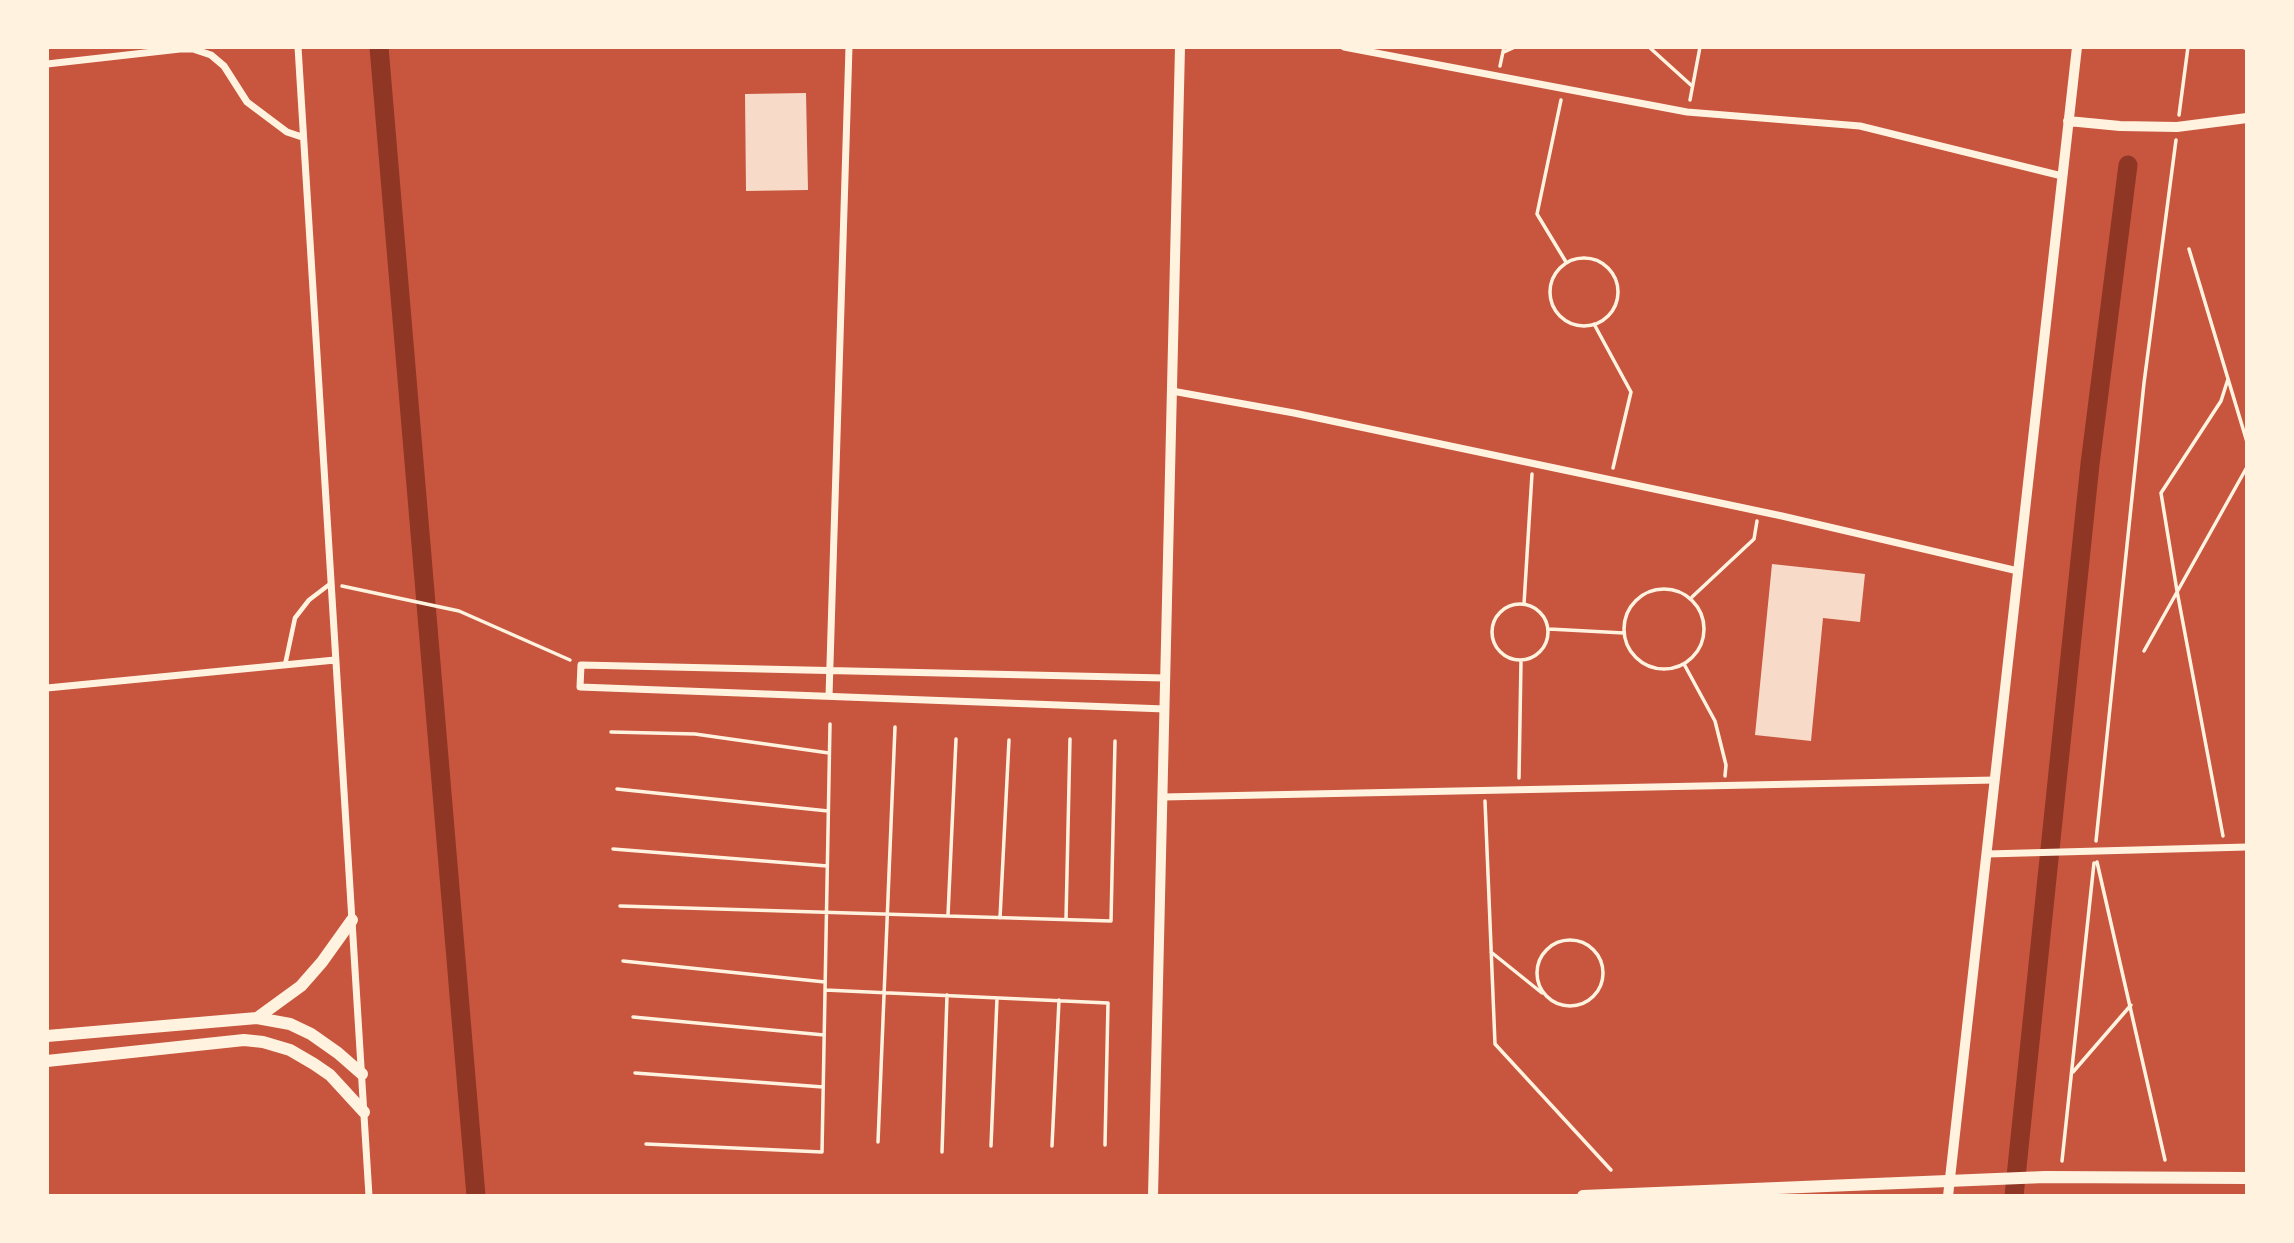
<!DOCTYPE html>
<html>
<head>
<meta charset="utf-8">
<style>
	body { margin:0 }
	#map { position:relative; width:2294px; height:1243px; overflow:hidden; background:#c8553d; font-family:"Roboto Condensed",sans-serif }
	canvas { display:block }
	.frame { position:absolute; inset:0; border:49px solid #fff3e0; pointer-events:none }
</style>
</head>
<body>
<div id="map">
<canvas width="2294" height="1243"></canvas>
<div class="frame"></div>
</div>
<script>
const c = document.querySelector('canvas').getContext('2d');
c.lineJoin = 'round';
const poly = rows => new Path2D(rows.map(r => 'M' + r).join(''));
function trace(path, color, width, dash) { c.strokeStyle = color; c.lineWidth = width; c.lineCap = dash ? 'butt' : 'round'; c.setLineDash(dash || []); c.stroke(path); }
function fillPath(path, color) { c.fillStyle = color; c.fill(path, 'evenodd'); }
const canal = poly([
	[379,47,476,1196],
	[2014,1196,2090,464,2128,165]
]);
const building = poly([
	[806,93,808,190,746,191,745,94],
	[1772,564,1865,574,1860,622,1823,618,1811,741,1755,735]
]);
const path = poly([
	[1649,47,1692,86],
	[2242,47,2247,49],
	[1504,52,1515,47],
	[1500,66,1504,47],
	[1561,100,1537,214,1566,262],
	[1690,100,1700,47],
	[2179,115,2188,47],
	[2189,249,2247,442],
	'1550 292a34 34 0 1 1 68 0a34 34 0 1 1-68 0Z',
	[1594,324,1631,392,1613,468],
	[342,586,459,611,570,660],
	'1624 629a40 40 0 1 1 80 0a40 40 0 1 1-80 0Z',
	[1692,597,1754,539,1757,521],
	'1492 632a28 28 0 1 1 56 0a28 28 0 1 1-56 0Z',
	[1524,604,1532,474],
	[1549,629,1624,633],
	[2144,651,2247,467],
	[1684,664,1715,721,1726,765,1725,776],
	[611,732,695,734,829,753],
	[1519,778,1521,661],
	[617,789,828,811],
	[1485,801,1495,1044,1611,1170],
	[2223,836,2177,591,2161,493,2221,401,2228,379],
	[2096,841,2144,383,2176,140],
	[613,849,827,866],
	[2097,862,2165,1160],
	[620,906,1111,921,1115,741],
	[948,915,956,739],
	[1000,918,1009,740],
	[1066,919,1070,739],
	'1537 973a33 33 0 1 1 66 0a33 33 0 1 1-66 0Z',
	[1491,952,1542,993],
	[623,961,825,982],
	[825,990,1108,1003,1105,1145],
	[633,1017,824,1035],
	[2073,1072,2131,1005],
	[635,1073,823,1087],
	[878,1142,895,727],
	[646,1144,822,1152,830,724],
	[991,1146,997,998],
	[1052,1146,1059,1000],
	[942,1152,947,995],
	[2062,1161,2094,863],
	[2052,1196,2153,1196]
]);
const service = poly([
	[285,665,295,618,309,600,330,584]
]);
const minor = poly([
	[298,47,369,1196],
	[1344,47,1687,112,1860,126,2062,176],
	[47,64,180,49,193,49,211,55,224,66,247,102,287,132,302,137],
	[1172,391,1294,413,1782,516,2018,571],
	[47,688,335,660],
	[829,696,849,47],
	[1165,709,580,687,581,665,1165,678],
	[1163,797,1995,780],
	[1987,854,2247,847]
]);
const tertiary = poly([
	[2068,121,2120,126,2177,127,2247,118],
	[1153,1196,1180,47],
	[1948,1196,2077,47]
]);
const secondary = poly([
	[257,1018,301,986,322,962,352,920],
	[47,1036,257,1018,290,1024,311,1034,338,1053,362,1074],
	[47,1061,244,1040,263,1042,290,1050,314,1064,330,1075,364,1112],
	[1583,1196,2045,1177,2247,1178]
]);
trace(canal, '#8f3625', 19);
fillPath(building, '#f7dbc8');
trace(path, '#fff3e0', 3.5);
trace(service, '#fff3e0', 4.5);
trace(minor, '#fff3e0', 7);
trace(tertiary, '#fff3e0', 10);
trace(secondary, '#fff3e0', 12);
</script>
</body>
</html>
